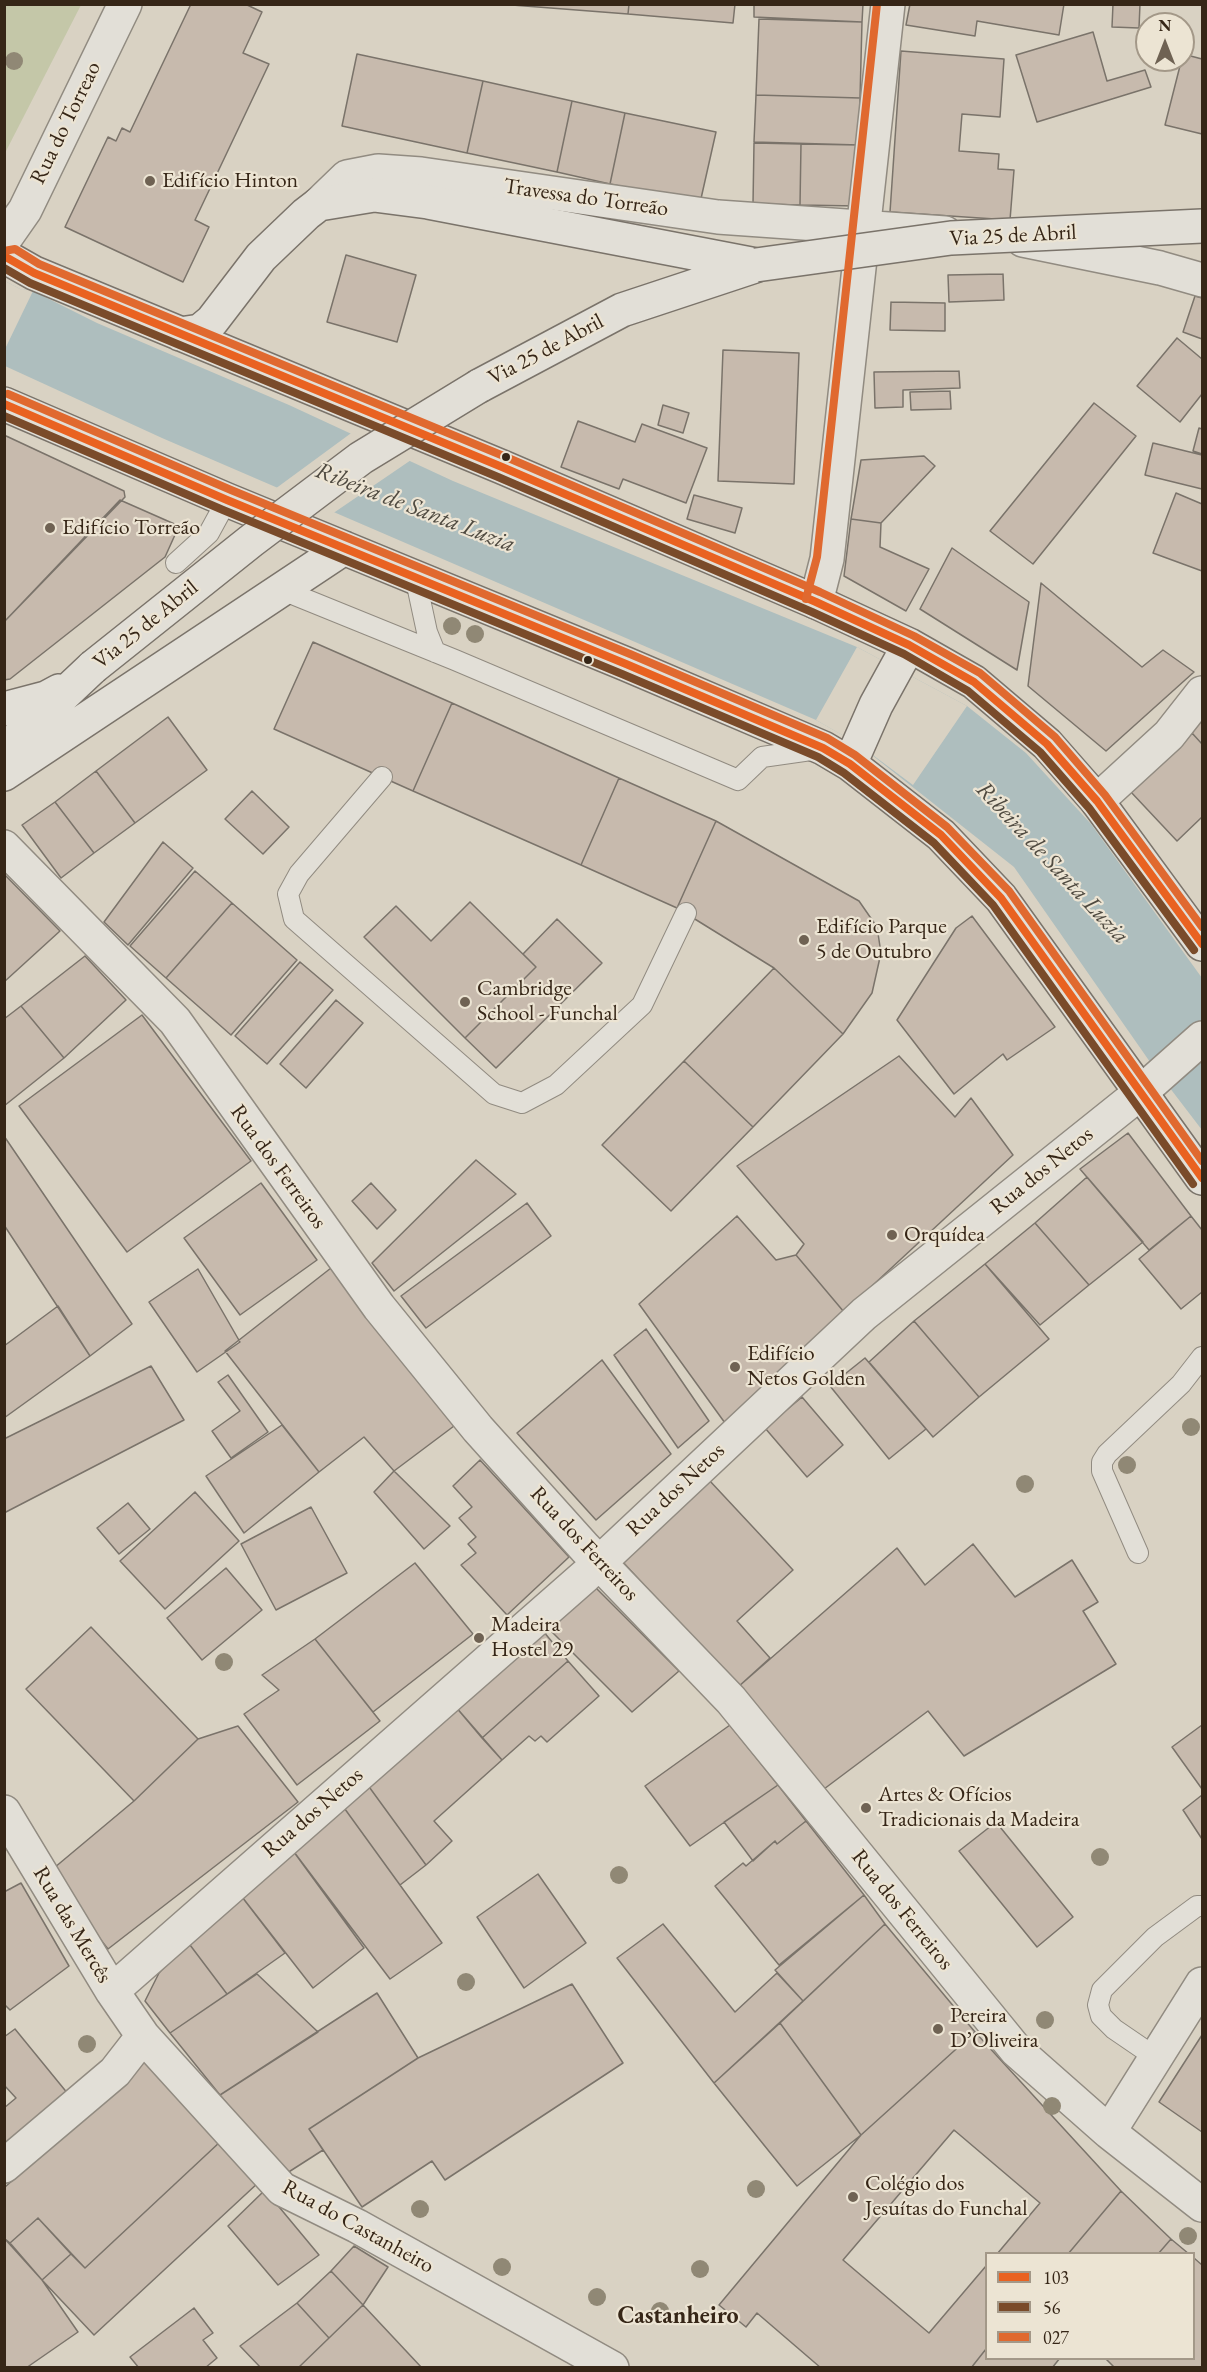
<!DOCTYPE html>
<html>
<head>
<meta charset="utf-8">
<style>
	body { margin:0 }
	#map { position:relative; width:1207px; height:2372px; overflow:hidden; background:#d9d2c3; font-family:"EB Garamond",serif }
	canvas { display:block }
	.frame { position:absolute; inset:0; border:6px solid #362617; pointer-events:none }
	.legend { position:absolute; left:985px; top:2252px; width:210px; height:108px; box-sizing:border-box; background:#ece4d3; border:2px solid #a39888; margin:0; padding:8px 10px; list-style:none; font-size:18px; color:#362617 }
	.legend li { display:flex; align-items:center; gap:12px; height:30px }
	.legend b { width:30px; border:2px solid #a39888 }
	.north { position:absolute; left:1135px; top:12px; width:60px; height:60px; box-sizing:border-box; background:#ece4d3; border:2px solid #a39888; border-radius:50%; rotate:0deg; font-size:16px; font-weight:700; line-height:24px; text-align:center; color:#362617 }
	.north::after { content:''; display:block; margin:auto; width:21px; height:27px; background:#6f6253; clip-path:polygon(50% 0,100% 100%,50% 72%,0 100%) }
</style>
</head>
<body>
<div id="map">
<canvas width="1207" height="2372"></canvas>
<div class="frame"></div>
<ul class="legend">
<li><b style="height:8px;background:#e96221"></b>103</li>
<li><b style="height:8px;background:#7a4b2a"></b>56</li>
<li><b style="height:8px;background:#e0692f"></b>027</li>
</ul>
<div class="north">N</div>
</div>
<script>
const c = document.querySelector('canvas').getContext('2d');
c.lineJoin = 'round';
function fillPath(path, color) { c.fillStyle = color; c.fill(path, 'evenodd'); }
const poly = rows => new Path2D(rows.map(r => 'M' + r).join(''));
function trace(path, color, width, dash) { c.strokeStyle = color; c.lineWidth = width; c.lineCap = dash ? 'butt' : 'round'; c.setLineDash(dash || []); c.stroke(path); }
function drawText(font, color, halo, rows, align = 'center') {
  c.font = font + ' "EB Garamond",serif'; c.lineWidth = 4.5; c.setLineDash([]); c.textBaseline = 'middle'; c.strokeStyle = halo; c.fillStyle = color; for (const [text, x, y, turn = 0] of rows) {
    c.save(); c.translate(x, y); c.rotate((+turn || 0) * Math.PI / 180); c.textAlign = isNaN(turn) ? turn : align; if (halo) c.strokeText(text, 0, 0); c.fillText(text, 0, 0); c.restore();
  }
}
const green = poly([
	[5,4,81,5,5,153,4,5]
]);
const water = poly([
	[5,281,22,290,29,289,97,323,289,405,453,481,857,647,967,706,1026,753,1091,824,1202,978,1202,1130,1150,1062,1014,867,858,744,816,720,162,438,5,366]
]);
const pier = poly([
	[5,281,22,290,29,289,33,291,5,349],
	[354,431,414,458,332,514,275,489],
	[857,647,967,706,913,785,858,744,816,720]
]);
const building = poly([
	[191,4,245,4,262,12,243,53,269,64,195,220,209,227,183,282,65,227,108,137,116,141,122,128,130,132,191,4],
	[499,4,629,4,628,14,499,4],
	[629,4,735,4,733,23,628,14,629,4],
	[754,4,863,4,862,22,754,17,754,4],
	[910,4,1064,4,1059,35,977,21,975,36,906,25,910,4],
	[1113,4,1140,4,1139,28,1112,27,1113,4],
	[759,19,862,22,860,98,756,95,759,19],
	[1093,32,1107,81,1145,70,1151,87,1037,122,1016,55,1093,32],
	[901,51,1004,59,1000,117,962,114,959,151,999,154,998,169,1014,170,1010,220,890,212,901,51],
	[357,54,483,81,467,153,342,126,357,54],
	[1183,54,1202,59,1202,134,1165,125,1183,54],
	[483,81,572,101,557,172,467,153,483,81],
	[756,95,860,98,859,145,754,142,756,95],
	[572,101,625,113,610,184,557,172,572,101],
	[625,113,716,132,700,203,610,184,625,113],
	[754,143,801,144,800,205,753,204,754,143],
	[801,144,859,145,857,206,800,205,801,144],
	[346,255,416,275,397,342,327,322,346,255],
	[1003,274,1004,300,949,302,948,275,1003,274],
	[1195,296,1202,298,1202,339,1183,332,1195,296],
	[891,302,945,303,945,331,890,330,891,302],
	[1177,338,1202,359,1202,394,1180,422,1137,386,1177,338],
	[723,350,799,353,794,484,718,481,723,350],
	[959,371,960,388,903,390,903,407,875,408,874,372,959,371],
	[950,391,951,409,911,410,910,392,950,391],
	[1094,403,1136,436,1033,564,990,531,1094,403],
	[663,405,689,413,683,433,658,425,663,405],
	[578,421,635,442,642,424,707,448,686,503,623,479,619,489,561,467,578,421],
	[1199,428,1202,429,1202,454,1193,451,1199,428],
	[4,435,124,491,125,497,4,622,4,435],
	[1153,443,1202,455,1202,489,1145,475,1153,443],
	[924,456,935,466,881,523,851,519,861,460,924,456],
	[1176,493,1202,504,1202,571,1153,553,1176,493],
	[694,495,742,508,735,533,687,519,694,495],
	[120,500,179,526,165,557,10,679,4,680,4,622,120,500],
	[851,519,881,523,880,547,929,569,906,611,844,576,851,519],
	[952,548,1029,602,1017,670,920,609,952,548],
	[1041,583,1142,667,1163,650,1194,672,1106,751,1028,686,1041,583],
	[313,642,452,703,413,791,274,729,313,642],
	[452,703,619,778,581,865,413,791,452,703],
	[168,717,207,770,135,823,96,771,168,717],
	[1202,718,1202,744,1192,733,1202,718],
	[1192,733,1202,744,1202,817,1177,841,1130,791,1192,733],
	[96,771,135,823,94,853,55,802,96,771],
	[619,778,716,821,677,908,581,865,619,778],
	[252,791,289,827,263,854,225,819,252,791],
	[55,802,94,853,61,878,22,825,55,802],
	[716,821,859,901,877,927,881,953,872,993,843,1034,774,968,677,908,716,821],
	[163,842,193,868,128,945,104,922,163,842],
	[195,871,232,903,166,978,130,946,195,871],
	[4,874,60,931,4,982,4,874],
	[470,902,536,967,465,1038,364,937,396,906,431,941,470,902],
	[232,903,297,960,231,1035,166,978,232,903],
	[972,916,1055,1027,1007,1060,1003,1054,954,1094,897,1020,956,928,972,916],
	[557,919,602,963,496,1068,465,1038,536,967,523,954,557,919],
	[85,956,126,1000,64,1058,21,1006,85,956],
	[300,962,333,990,267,1064,235,1036,300,962],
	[774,968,843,1034,753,1127,684,1061,774,968],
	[336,1000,363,1023,306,1088,280,1064,336,1000],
	[21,1006,64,1058,4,1106,4,1019,21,1006],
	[142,1015,251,1161,127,1252,19,1106,142,1015],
	[899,1056,955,1117,971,1098,1013,1155,844,1312,796,1255,804,1244,737,1166,899,1056],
	[684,1061,753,1127,671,1211,602,1145,684,1061],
	[1128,1133,1191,1216,1149,1250,1080,1169,1128,1133],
	[4,1136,132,1324,90,1356,4,1225,4,1136],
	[476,1160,516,1194,394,1291,372,1263,476,1160],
	[1087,1177,1143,1242,1089,1285,1035,1223,1087,1177],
	[261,1183,317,1260,240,1315,184,1238,261,1183],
	[371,1183,396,1210,377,1229,352,1201,371,1183],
	[527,1203,551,1236,426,1328,401,1296,527,1203],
	[737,1216,776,1260,796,1255,844,1312,725,1423,639,1304,737,1216],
	[1191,1216,1202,1230,1202,1292,1181,1309,1139,1259,1191,1216],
	[1035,1223,1089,1285,1040,1325,985,1264,1035,1223],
	[985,1264,1049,1339,979,1397,914,1321,985,1264],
	[331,1268,454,1426,394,1471,364,1437,319,1472,225,1351,331,1268],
	[198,1269,240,1342,197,1372,149,1302,198,1269],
	[58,1306,90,1356,4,1418,4,1346,58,1306],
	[914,1321,979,1397,933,1437,869,1362,914,1321],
	[646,1329,709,1421,678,1448,614,1355,646,1329],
	[865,1358,926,1429,889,1459,830,1386,865,1358],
	[602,1360,671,1454,596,1520,517,1433,602,1360],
	[151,1366,184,1420,4,1513,4,1439,151,1366],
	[228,1375,268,1432,231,1458,212,1431,240,1411,218,1382,228,1375],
	[802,1397,843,1445,807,1477,765,1428,802,1397],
	[282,1425,319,1472,244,1533,206,1476,282,1425],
	[480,1460,569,1557,507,1615,461,1565,476,1553,468,1544,476,1537,459,1518,472,1507,453,1486,480,1460],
	[394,1471,450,1526,424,1549,374,1492,394,1471],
	[709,1480,793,1570,737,1621,770,1658,738,1687,621,1560,709,1480],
	[195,1492,239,1541,165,1609,120,1561,195,1492],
	[128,1503,150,1529,119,1554,97,1528,128,1503],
	[311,1507,347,1573,276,1610,241,1544,311,1507],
	[973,1544,1015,1597,1072,1560,1098,1602,1083,1611,1116,1664,964,1756,928,1711,824,1789,738,1687,897,1548,925,1585,973,1544],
	[415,1563,473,1634,373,1712,315,1639,415,1563],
	[226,1568,262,1610,202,1660,167,1618,226,1568],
	[595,1587,679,1671,632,1712,549,1629,595,1587],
	[91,1627,198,1739,134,1801,26,1689,91,1627],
	[543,1631,568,1661,482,1738,455,1706,543,1631],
	[315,1639,380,1721,297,1785,244,1714,279,1690,262,1675,315,1639],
	[568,1661,599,1696,547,1742,541,1736,535,1741,529,1736,502,1760,482,1738,568,1661],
	[455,1706,502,1760,434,1821,452,1841,426,1865,367,1784,455,1706],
	[730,1725,778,1785,690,1846,645,1786,730,1725],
	[1202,1725,1202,1789,1172,1747,1202,1725],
	[238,1726,298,1802,108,1949,48,1873,134,1801,198,1739,238,1726],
	[367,1784,426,1865,400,1885,342,1805,367,1784],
	[778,1785,806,1821,777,1844,775,1841,753,1861,724,1822,778,1785],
	[1202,1795,1202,1839,1183,1810,1202,1795],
	[342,1805,442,1943,390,1979,291,1848,342,1805],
	[806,1821,864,1895,779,1965,715,1886,743,1863,746,1866,775,1841,777,1844,806,1821],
	[996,1822,1073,1917,1037,1947,959,1851,996,1822],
	[291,1848,364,1948,313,1988,239,1893,291,1848],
	[538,1874,586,1943,524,1988,477,1917,538,1874],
	[21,1883,69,1966,10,2010,4,2004,4,1892,21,1883],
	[239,1893,285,1953,227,1994,187,1941,239,1893],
	[864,1895,885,1924,803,2001,775,1970,864,1895],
	[663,1924,735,2012,777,1973,803,2001,714,2083,617,1958,663,1924],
	[885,1924,975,2032,861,2135,780,2023,885,1924],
	[187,1941,227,1994,170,2033,145,2001,159,1973,187,1941],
	[257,1974,318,2032,220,2095,170,2033,257,1974],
	[572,1984,623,2063,445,2180,432,2161,362,2207,309,2129,418,2058,572,1984],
	[377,1993,418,2058,309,2129,323,2150,284,2175,220,2095,377,1993],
	[780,2023,861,2135,797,2186,714,2083,780,2023],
	[15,2029,73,2100,4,2156,4,2108,16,2098,4,2085,4,2037,15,2029],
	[975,2032,1121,2191,1068,2254,997,2254,1040,2203,954,2130,843,2260,929,2333,986,2266,986,2349,971,2368,821,2368,757,2313,746,2327,719,2305,861,2135,975,2032],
	[1202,2035,1202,2132,1159,2102,1202,2035],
	[143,2062,147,2062,221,2141,85,2268,38,2218,10,2243,4,2238,4,2188,143,2062],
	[221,2141,259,2182,94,2335,42,2280,71,2254,85,2268,221,2141],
	[265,2190,319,2255,278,2285,228,2226,265,2190],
	[1121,2191,1171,2239,1158,2254,1068,2254,1121,2191],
	[38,2218,71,2254,42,2280,10,2243,38,2218],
	[4,2238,42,2280,78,2332,26,2368,4,2368,4,2238],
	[1171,2239,1189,2254,1158,2254,1171,2239],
	[354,2246,388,2267,363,2305,331,2271,354,2246],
	[1194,2258,1202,2265,1202,2368,1115,2368,1105,2358,1194,2358,1194,2258],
	[331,2271,363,2305,329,2338,297,2303,331,2271],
	[297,2303,329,2338,298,2368,261,2368,240,2346,297,2303],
	[363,2305,422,2368,298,2368,329,2338,363,2305],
	[194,2308,213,2333,203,2340,217,2358,205,2368,139,2368,130,2357,194,2308],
	[986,2349,986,2358,1060,2358,1052,2368,971,2368,986,2349]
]);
const lane = poly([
	[176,563,209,533,227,500],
	[415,576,427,632,435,652],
	[280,589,455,660,738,780,762,757,818,749],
	[382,777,299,874,288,894,294,919,494,1094,522,1103,556,1085,642,1005,686,913],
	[1138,1553,1102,1471,1102,1462,1107,1454,1181,1384,1202,1357],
	[1155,2057,1114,2029,1101,2016,1098,2005,1102,1990,1155,1937,1197,1906,1202,1906]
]);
const street = poly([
	[319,204,347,177,378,171,421,174,718,217,945,233],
	[4,240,25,210,125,4],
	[1023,240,1160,268,1202,280],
	[816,602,827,559,888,4],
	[1097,801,1169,735,1202,693],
	[4,847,175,1021,379,1307,478,1429,585,1548,731,1700,1016,2050,1109,2132,1202,2205],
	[4,1812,112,1991,143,2036,282,2189,357,2226,612,2368],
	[112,1991,585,1576,864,1314,1140,1093,1202,1038],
	[1109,2132,1202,1984],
	[4,2166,115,2072,143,2036]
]);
const secondary = poly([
	[4,256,34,273,502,467,816,602,909,645,974,682,1047,744,1097,801,1202,944],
	[180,334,200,331,212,321,261,257,306,214,319,204,374,195,428,202,756,265],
	[479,386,622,310,755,266],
	[4,404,227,500,626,664,823,748,850,764,941,835,1001,898,1202,1178],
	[4,709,46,698,59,691],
	[4,751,93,667],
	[850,764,876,705,909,645],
	[4,774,344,548]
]);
const secondaryBridge = poly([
	[756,265,951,238,1202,226],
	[93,667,251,541,361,458,479,386]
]);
const bus1 = poly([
	[4,256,34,273,502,467,816,602,909,645,974,682,1047,744,1097,801,1202,944],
	[4,404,227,500,626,664,823,748,850,764,941,835,1001,898,1202,1178]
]);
const bus2 = poly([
	[4,268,30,283,498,477,812,612,904,654,968,691,1040,752,1089,808,1194,950],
	[4,416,223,510,622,674,818,757,844,773,934,843,993,905,1193,1184]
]);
const bus3 = poly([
	[4,251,15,249,39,264,506,457,820,592,914,636,980,673,1055,737,1105,795,1202,927],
	[8,394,231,490,630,654,827,738,855,755,947,827,1009,891,1202,1161],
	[806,599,817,557,877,4]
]);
const trees = [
	[14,61],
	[452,626],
	[475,634],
	[1191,1427],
	[1127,1465],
	[1025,1484],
	[224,1662],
	[1100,1857],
	[619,1875],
	[466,1982],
	[1045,2020],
	[87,2044],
	[1052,2106],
	[756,2189],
	[420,2209],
	[1188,2236],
	[502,2267],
	[700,2269],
	[597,2297],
	[660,2311]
];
const markers = [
	[150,181,6,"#6f6253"],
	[506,457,5,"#362617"],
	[50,528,6,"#6f6253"],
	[588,660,5,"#362617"],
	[804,940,6,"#6f6253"],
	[465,1002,6,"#6f6253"],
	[892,1235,6,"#6f6253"],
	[735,1367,6,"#6f6253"],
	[479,1638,6,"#6f6253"],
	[866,1808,6,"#6f6253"],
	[938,2029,6,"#6f6253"],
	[853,2197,6,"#6f6253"]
];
const streetNames = [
	["Rua do Torreao",66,123,-64],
	["Travessa do Torreão",586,198,8],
	["Via 25 de Abril",1013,236,-3],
	["Via 25 de Abril",546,350,-28],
	["Via 25 de Abril",146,625,-39],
	["Rua dos Ferreiros",278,1167,54],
	["Rua dos Netos",1042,1171,-39],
	["Rua dos Netos",676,1490,-43],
	["Rua dos Ferreiros",584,1544,47],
	["Rua dos Netos",313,1813,-41],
	["Rua dos Ferreiros",902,1910,51],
	["Rua das Mercês",72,1925,59],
	["Rua do Castanheiro",358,2227,29]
];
const poiNames = [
	["Edifício Hinton",162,181],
	["Edifício Torreão",62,528],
	["Edifício Parque",816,927],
	["5 de Outubro",816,952],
	["Cambridge",477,989],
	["School - Funchal",477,1014],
	["Orquídea",904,1235],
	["Edifício",747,1354],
	["Netos Golden",747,1379],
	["Madeira",491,1625],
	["Hostel 29",491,1650],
	["Artes & Ofícios",878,1795],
	["Tradicionais da Madeira",878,1820],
	["Pereira",950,2016],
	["D’Oliveira",950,2041],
	["Colégio dos",865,2184],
	["Jesuítas do Funchal",865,2209]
];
const waterNames = [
	["Ribeira de Santa Luzia",415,508,21],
	["Ribeira de Santa Luzia",1052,863,47]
];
const neighbourhoodNames = [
	["Castanheiro",678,2316]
];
fillPath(green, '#c4c7a8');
fillPath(water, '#aebebe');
fillPath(pier, '#d9d2c3');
fillPath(building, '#c7baad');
trace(building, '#7a736a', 1.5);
trace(lane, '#918b81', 22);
trace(street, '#918b81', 36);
trace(secondary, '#7a736a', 36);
trace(lane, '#e2dfd7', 20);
trace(street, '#e2dfd7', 33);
trace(secondary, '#e2dfd7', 33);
trace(secondaryBridge, '#7a736a', 36, []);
trace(secondaryBridge, '#e2dfd7', 33);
trace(bus1, '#e96221', 8);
trace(bus2, '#7a4b2a', 8);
trace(bus3, '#e0692f', 8);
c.fillStyle = '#908875';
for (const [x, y] of trees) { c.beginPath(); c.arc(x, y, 9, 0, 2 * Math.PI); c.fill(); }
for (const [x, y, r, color] of markers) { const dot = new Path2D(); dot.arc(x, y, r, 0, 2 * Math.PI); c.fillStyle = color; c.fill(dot); trace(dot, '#ece4d3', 2); }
drawText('22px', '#362617', '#ece4d3', streetNames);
drawText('22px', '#362617', '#ece4d3', poiNames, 'left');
drawText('italic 24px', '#4f4a40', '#ece4d3', waterNames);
drawText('bold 24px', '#362617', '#ece4d3', neighbourhoodNames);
</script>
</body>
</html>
